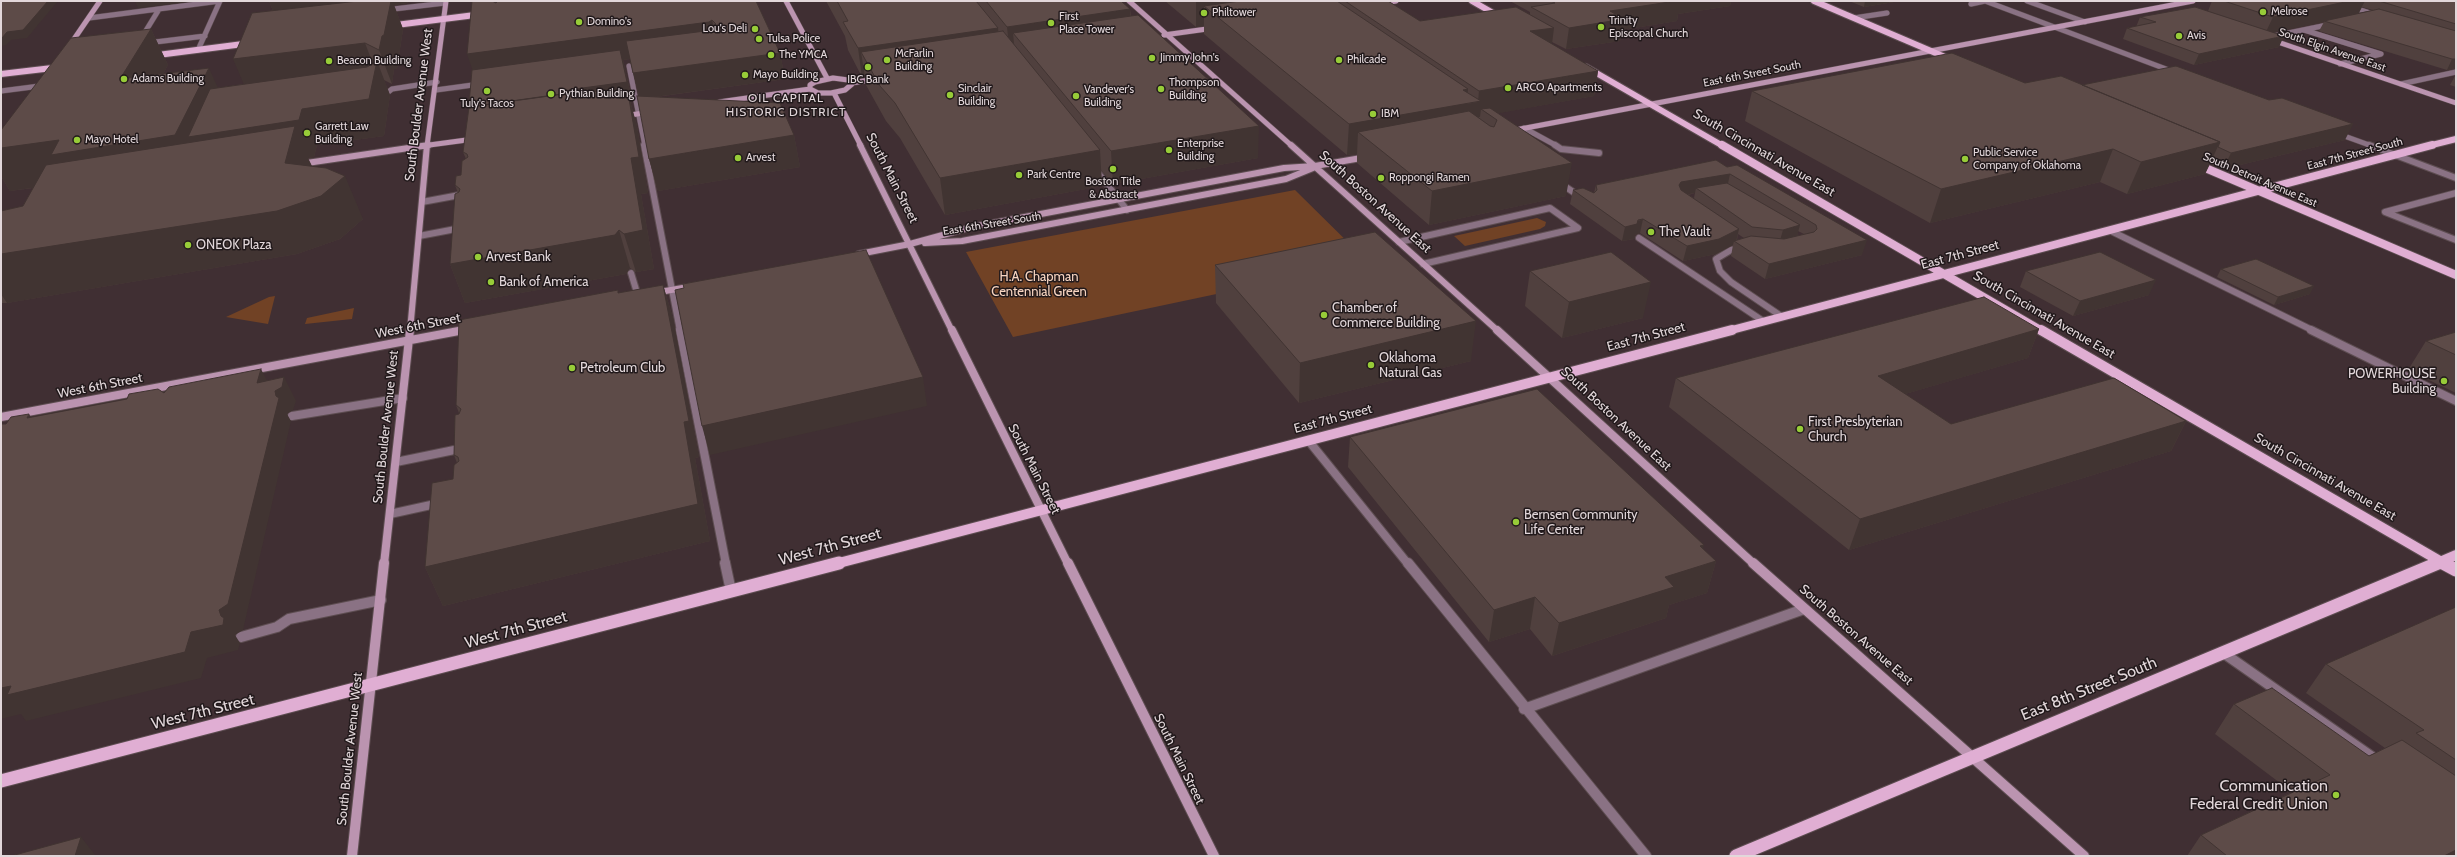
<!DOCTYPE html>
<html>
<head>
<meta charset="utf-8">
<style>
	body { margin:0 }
	#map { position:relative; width:2457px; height:857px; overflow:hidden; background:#402f33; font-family:Cabin,sans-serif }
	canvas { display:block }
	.frame { position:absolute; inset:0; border:2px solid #e2d7da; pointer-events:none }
</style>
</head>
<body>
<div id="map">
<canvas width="2457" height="857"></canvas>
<div class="frame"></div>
</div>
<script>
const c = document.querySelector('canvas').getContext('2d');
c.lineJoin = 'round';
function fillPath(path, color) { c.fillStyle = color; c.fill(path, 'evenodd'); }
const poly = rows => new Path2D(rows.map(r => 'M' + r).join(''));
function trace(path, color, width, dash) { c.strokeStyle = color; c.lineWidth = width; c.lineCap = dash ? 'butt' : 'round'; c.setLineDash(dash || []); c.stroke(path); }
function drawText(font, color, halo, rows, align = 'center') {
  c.font = font + ' Cabin,sans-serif'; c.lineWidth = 3; c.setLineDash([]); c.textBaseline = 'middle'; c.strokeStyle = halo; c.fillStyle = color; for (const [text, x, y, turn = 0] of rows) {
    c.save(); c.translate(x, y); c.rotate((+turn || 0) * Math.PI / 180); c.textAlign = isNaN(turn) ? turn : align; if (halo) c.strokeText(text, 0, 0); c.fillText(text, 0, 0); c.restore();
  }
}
const green = poly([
	[1295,190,1368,262,1013,337,966,252],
	[1537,218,1546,222,1545,226,1540,229,1465,246,1454,236],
	[275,296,268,324,226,317,269,297],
	[354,308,352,319,305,324,307,318]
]);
const laneFar3 = poly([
	[1985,1,2174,72],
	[2027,1,2085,22],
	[1971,4,1985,1],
	[2351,7,2376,15],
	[385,10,445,3],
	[89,18,220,1],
	[1854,18,1887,13],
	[2304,30,2381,54,2340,64],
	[142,37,158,11],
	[2269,37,2332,24],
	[147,43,205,36],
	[198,50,220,1],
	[629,66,645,146],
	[2401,84,2456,72],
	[436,90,480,84],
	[1,91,40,86],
	[381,98,392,89,437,82],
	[1524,128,1557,146],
	[2336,133,2372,146]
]);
const laneFar2 = poly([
	[644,145,680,331],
	[1555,145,1561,149,1599,153],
	[2369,145,2456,178],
	[1095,169,1127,210],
	[1560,183,1582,198],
	[2456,193,2385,212,2456,240],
	[422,202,465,194],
	[2111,231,2314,331],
	[419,236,461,228],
	[1639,238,1763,321],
	[1399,242,1550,208,1578,228,1423,264],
	[1741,248,1731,250,1716,259,1720,271,1731,282,1781,316],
	[631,273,638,296]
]);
const laneFar1 = poly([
	[680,330,726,564],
	[2311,330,2456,401],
	[292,416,403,398],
	[1308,440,1408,564],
	[396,462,464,448],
	[390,514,440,503]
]);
const lane = poly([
	[725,563,731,591],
	[1408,563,1646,856],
	[241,637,277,627,289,619,381,600],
	[2222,652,2378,761],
	[1524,709,1804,609]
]);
const secondaryFar3 = poly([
	[786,1,827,78],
	[1129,1,1292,146],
	[1379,4,1396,1],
	[1164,35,1214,28],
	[2272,40,2456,103],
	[70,45,100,1],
	[833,78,848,80,852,84,845,90,831,93,818,93,810,89,810,85,815,82,833,78],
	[852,83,875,79],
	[834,93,861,146],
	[719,102,810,89],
	[624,116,650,112],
	[1510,131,2193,1],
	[422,146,474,139],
	[427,146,446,1]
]);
const secondaryFar2 = poly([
	[860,145,952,331],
	[1291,145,1498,331],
	[300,164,429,145],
	[925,243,962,241,1286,179,1313,168],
	[859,254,910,244,972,227,1284,168,1315,166,1367,157],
	[654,293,694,286],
	[410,331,427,145],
	[459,331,468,329]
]);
const secondaryFar1 = poly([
	[952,330,1068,564],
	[1497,330,1754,564],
	[1,417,464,330],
	[384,564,410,330]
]);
const secondary = poly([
	[1068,563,1214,856],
	[1753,563,2084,856],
	[352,856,384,563]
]);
const primaryFar3 = poly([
	[1472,1,1500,17],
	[1814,1,1952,60],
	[388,26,483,14],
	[150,56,251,43],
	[1586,67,1723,146],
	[1,74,61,67],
	[2428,146,2456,139]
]);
const primaryFar2 = poly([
	[1722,145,2042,331],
	[2196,164,2456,275],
	[1728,331,2432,145]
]);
const primaryFar1 = poly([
	[2041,330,2445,564],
	[835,564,1732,330],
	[2435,564,2456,555]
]);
const primary = poly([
	[2443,563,2456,570],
	[1,781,839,563],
	[1736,856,2438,563]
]);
const wall = poly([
	[269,1,408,1,407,3,394,5,403,29,397,69,394,69,392,84,384,80,390,95,384,136,317,145,314,157,308,158,312,166,363,219,340,239,297,254,7,303,1,303,1,211,23,206,33,188,10,191,1,176,1,130,151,29,168,65,163,74,218,88,244,84,273,11],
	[756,1,780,53,785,79,656,97,794,135,800,167,658,191,649,159,639,96,630,59,623,60,632,100,630,101,637,126,648,193,641,194,654,269,636,272,630,268,626,274,465,303,450,264,458,193,455,185,461,175,466,159,463,152,470,107,473,70],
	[826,1,1121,1,1130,9,1131,16,1258,158,1113,184,1101,170,1102,186,945,215,900,138,886,121,866,85,865,77,862,77,848,50,845,36],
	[1165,1,1388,1,1420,21,1530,14,1530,12,1510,1,1731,1,1730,6,1678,14,1677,21,1622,30,1620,41,1566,49,1552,42,1552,44,1598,71,1594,96,1498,113,1566,196,1429,225,1357,163,1357,154,1347,155,1204,34,1204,26,1196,27],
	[1849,1,1900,1,1864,7],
	[2212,1,2456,1,2456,68,2447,70,2319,31,2324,22,2273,32,2279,47,2194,65,2123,39,2127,28,2136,27,2140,17,2208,11],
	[2362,7,2373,10,2359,13],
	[2456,74,2456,87,2450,85],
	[2025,83,2082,85,2345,140,2223,169,2210,164,2205,174,2127,194,2100,182,1930,223,1745,121,1752,91],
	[1716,160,1862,255,1765,279,1731,256,1733,245,1716,254,1683,261,1640,233,1635,235,1634,239,1622,241,1570,204,1573,190,1594,193,1596,185],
	[1695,193,1694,198,1688,195],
	[1798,231,1804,234,1797,236],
	[1738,234,1744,238,1737,240],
	[1215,265,1471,361,1299,403,1216,303],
	[2221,269,2310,294,2274,305,2217,277],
	[1530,271,1643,318,1562,338,1525,306],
	[2026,271,2149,295,2073,316,2020,287],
	[663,285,673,318,699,457,695,458,710,541,443,606,425,567,453,479,457,463,454,455,459,413,456,405,619,293],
	[2039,329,2028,358,1905,394,1951,424,2186,421,2171,451,1849,550,1669,407,1676,378],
	[2456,332,2456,393,2408,370,2426,341],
	[1350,437,1703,550,1716,561,1707,593,1669,605,1666,618,1552,656,1530,629,1489,642,1348,467],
	[2456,607,2456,856,2187,856,2201,835,2292,792,2215,734,2234,704,2369,756,2385,748,2306,693,2326,664]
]);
const shadedWall = poly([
	[48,1,58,1,27,38,11,40,6,45,1,46,1,38,7,32],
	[135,1,196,1,138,8],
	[269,1,408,1,407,3,394,5,403,29,397,69,394,69,392,84,379,50,382,36,276,19],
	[1196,1,1309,1,1204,6,1204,26,1196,27],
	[1669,1,1731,1,1730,6,1678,14,1677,21,1622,30,1620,41,1566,49,1569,28,1610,11],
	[1865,1,1900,1,1864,7],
	[2350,1,2365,1,2358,14,2324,21,2324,22,2265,34,2273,17],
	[1130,9,1131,37,1013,33,1015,54,1010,55,1007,27],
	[712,20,718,45,714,47,623,60,632,100,630,101,637,126,648,193,641,194,654,269,636,272,624,234,476,123,469,104,575,89,476,80,467,54],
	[998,28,1001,57,861,52,865,77,862,77,858,48],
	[1554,28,1551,52,1530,31],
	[151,29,168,65,139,118,120,79],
	[2284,36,2279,47,2194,65,2199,54],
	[365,43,375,69,377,61,390,95,384,136,317,145,314,157,308,158,312,167,345,176,363,219,340,239,297,254,7,303,1,294,1,254,67,183,10,191,1,176,1,148,209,68,226,106,248,94,233,59],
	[780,53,785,79,640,99,633,73],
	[2452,59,2456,59,2456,68,2447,70],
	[1598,71,1594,96,1489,115,1481,109,1480,117,1479,117,1477,132,1358,132,1357,154,1347,155,1349,124,1463,90,1468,89,1467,104,1478,102,1479,91],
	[2353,124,2345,140,2223,169,2231,153],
	[1259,126,1258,158,1113,184,1111,151],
	[794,135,800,167,658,191,649,159],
	[2220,142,2205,174,2127,194,2141,162],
	[2113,149,2100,182,1930,223,1941,189],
	[1100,150,1102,186,945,215,940,178],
	[1572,163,1566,196,1429,225,1432,191],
	[1730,174,1727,188,1696,188,1695,193,1678,196,1679,185,1681,182],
	[1643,219,1640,233,1635,235,1634,239,1622,241,1625,227],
	[1800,225,1796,240,1779,244,1783,230],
	[1739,229,1736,242,1734,241,1733,245,1716,254,1683,261,1687,246],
	[619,230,630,268,626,274,465,303,450,264],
	[1867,240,1862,255,1765,279,1769,264],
	[2156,280,2149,295,2073,316,2080,301],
	[1651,282,1643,318,1562,338,1569,302],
	[663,285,673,318,699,457,695,458,710,541,443,606,425,567,684,422],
	[2314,286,2310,294,2274,305,2278,297],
	[1476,321,1471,361,1299,403,1300,363],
	[2039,329,2028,358,1868,405,1878,376],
	[261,369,273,393,257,383],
	[284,377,296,401,293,410,287,414,291,421,243,630,235,635,240,643,238,650,207,658,201,678,26,721,21,714,1,719,1,688,191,632,221,616,219,610,276,396,275,391],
	[923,377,927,406,710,455,702,426],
	[29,414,44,438,27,418],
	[2186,421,2171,451,1849,550,1860,519],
	[1704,545,1698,567,1716,561,1707,593,1669,605,1666,618,1552,656,1559,623,1665,577,1700,546],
	[1535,597,1530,629,1489,642,1494,610],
	[81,837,96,856,75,856],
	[2456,850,2456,856,2444,856]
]);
const building = poly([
	[1,1,48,1,23,30,7,32,2,38,1,38,1,1],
	[358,1,391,1,384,35,382,36,379,50,365,43,233,59,252,13,358,1],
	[472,1,492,1,496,3,498,1,756,1,780,53,633,73,626,41,713,30,716,24,712,20,709,22,467,54,472,1],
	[837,1,976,1,998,28,858,48,843,22,848,21,837,1],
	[986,1,1121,1,1130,9,1007,27,986,1],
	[1240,1,1337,1,1468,89,1463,90,1481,101,1349,124,1204,6,1240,1],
	[1345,1,1388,1,1420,21,1516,7,1554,28,1530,31,1598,71,1479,91,1345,1],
	[1551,1,1676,1,1610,11,1624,19,1569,28,1531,7,1555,3,1551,1],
	[2224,1,2350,1,2273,17,2224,1],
	[2379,1,2456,1,2456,24,2379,1],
	[2195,7,2284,36,2199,54,2127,28,2156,22,2140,17,2195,7],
	[2379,9,2456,31,2456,59,2452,59,2324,21,2379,9],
	[1138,15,1259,126,1111,151,1013,33,1138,15],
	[151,29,120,79,209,68,175,135,51,155,59,140,1,148,1,130,71,38,151,29],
	[1003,31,1100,150,940,178,895,103,880,86,861,52,1003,31],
	[620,50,627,82,575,89,575,92,476,106,476,103,469,104,472,70,620,50],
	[1952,53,2025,83,2061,76,2220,142,2141,162,2113,149,1941,189,1752,91,1952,53],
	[377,61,369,99,302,109,299,120,188,137,210,89,367,67,377,61],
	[2176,66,2269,100,2282,98,2353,124,2231,153,2218,147,2220,142,2082,85,2176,66],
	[586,91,628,93,639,157,631,158,643,230,624,234,619,230,615,235,450,264,455,194,459,192,460,189,455,185,456,176,461,175,462,161,468,157,467,154,463,152,469,107,586,91],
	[637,96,780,103,794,135,649,159,637,96],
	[1490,108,1572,163,1432,191,1358,132,1469,111,1490,126,1494,127,1497,120,1481,109,1490,108],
	[295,126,285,163,326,168,345,176,321,196,277,211,1,254,1,211,23,206,46,165,295,126],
	[1716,160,1727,167,1737,165,1867,240,1769,264,1734,241,1751,236,1784,239,1814,232,1817,229,1816,225,1730,174,1681,182,1679,185,1681,190,1739,229,1719,239,1687,246,1643,219,1638,220,1637,224,1625,227,1573,190,1583,188,1594,193,1597,190,1596,185,1716,160],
	[1727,183,1800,225,1783,230,1752,227,1696,188,1727,183],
	[1375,232,1476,321,1300,363,1215,265,1375,232],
	[866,250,923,377,702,426,675,290,684,288,683,284,866,250],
	[1611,252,1651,282,1569,302,1530,271,1611,252],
	[2100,252,2156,280,2080,301,2026,271,2100,252],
	[2256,259,2314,286,2278,297,2221,269,2256,259],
	[663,285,689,421,684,422,698,504,425,567,432,483,453,479,454,465,459,461,458,457,454,455,455,415,459,414,461,409,456,405,459,320,618,290,618,293,663,285],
	[1984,297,2039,329,1878,376,1951,424,2114,378,2186,421,1860,519,1676,378,1984,297],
	[2456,332,2456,355,2426,341,2456,332],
	[261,369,257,383,284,377,282,387,275,391,276,396,279,398,228,604,219,610,221,616,224,618,223,625,191,632,185,652,7,695,11,686,1,688,1,423,2,424,6,424,11,417,29,414,27,418,127,399,129,394,158,389,164,393,169,387,261,369],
	[1537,389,1704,545,1700,546,1716,561,1665,577,1674,587,1559,623,1535,597,1494,610,1350,437,1537,389],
	[2456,607,2456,760,2416,733,2424,730,2326,664,2456,607],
	[2272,688,2369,756,2402,740,2456,776,2456,850,2444,856,2227,856,2201,835,2330,775,2234,704,2272,688],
	[81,837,75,856,11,856,81,837]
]);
const markers = [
	[2263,12,4,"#97cc38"],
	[1204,13,4,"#97cc38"],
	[579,22,4,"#97cc38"],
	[1051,23,4,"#97cc38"],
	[1601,27,4,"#97cc38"],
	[755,29,4,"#97cc38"],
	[2179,36,4,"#97cc38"],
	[759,39,4,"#97cc38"],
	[771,55,4,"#97cc38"],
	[1152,58,4,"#97cc38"],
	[887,60,4,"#97cc38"],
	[1339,60,4,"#97cc38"],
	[329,61,4,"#97cc38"],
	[868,67,4,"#97cc38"],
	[745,75,4,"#97cc38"],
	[124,79,4,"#97cc38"],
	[1508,88,4,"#97cc38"],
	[1161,89,4,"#97cc38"],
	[487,91,4,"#97cc38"],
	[551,94,4,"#97cc38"],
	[950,95,4,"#97cc38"],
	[1076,96,4,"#97cc38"],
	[1373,114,4,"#97cc38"],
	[307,133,4,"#97cc38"],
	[77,140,4,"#97cc38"],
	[1169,150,4,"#97cc38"],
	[738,158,4,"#97cc38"],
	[1965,159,4,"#97cc38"],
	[1113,169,4,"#97cc38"],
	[1019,175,4,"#97cc38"],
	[1381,178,4,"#97cc38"],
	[1651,232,4,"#97cc38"],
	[188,245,4,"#97cc38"],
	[478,257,4,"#97cc38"],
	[491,282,4,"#97cc38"],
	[1324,315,4,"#97cc38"],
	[1371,365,4,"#97cc38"],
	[572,368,4,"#97cc38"],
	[2444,381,4,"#97cc38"],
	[1800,429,4,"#97cc38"],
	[1516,522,4,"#97cc38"],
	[2336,795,4,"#97cc38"]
];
const farPoinames = [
	["Melrose",2271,12],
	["Philtower",1212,13],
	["First",1059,17],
	["Place Tower",1059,30],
	["Trinity",1609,21],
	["Episcopal Church",1609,34],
	["Domino's",587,22],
	["Lou's Deli",747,29,"right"],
	["Avis",2187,36],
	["Tulsa Police",767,39],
	["McFarlin",895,54],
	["Building",895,67],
	["The YMCA",779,55],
	["Jimmy John's",1160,58],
	["Philcade",1347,60],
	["Beacon Building",337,61],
	["Mayo Building",753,75],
	["Adams Building",132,79],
	["IBC Bank",868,80,"center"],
	["Thompson",1169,83],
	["Building",1169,96],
	["ARCO Apartments",1516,88],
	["Sinclair",958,89],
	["Building",958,102],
	["Vandever's",1084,90],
	["Building",1084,103],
	["Pythian Building",559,94],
	["Tuly's Tacos",487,104,"center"],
	["IBM",1381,114],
	["Garrett Law",315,127],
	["Building",315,140],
	["Mayo Hotel",85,140],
	["Enterprise",1177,144],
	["Building",1177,157],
	["Public Service",1973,153],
	["Company of Oklahoma",1973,166],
	["Arvest",746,158],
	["Park Centre",1027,175],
	["Roppongi Ramen",1389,178],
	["Boston Title",1113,182,"center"],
	["& Abstract",1113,195,"center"]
];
const farStreetnames = [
	["South Elgin Avenue East",2332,50,19],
	["East 6th Street South",1752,74,-11],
	["East 7th Street South",2355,154,-15],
	["South Detroit Avenue East",2260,180,23],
	["East 6th Street South",992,224,-9]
];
const farNeighbourhoodnames = [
	["OIL CAPITAL",786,98],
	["HISTORIC DISTRICT",786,112]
];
const streetNames = [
	["South Boulder Avenue West",419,105,-83],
	["South Cincinnati Avenue East",1764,153,30],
	["South Main Street",892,178,63],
	["South Boston Avenue East",1375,202,42],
	["East 7th Street",1960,255,-15],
	["South Cincinnati Avenue East",2044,315,30],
	["West 6th Street",418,326,-11],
	["East 7th Street",1646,337,-15],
	["West 6th Street",100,386,-11],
	["East 7th Street",1333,419,-15],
	["South Boston Avenue East",1616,419,43],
	["South Boulder Avenue West",386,427,-84],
	["South Main Street",1034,469,63],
	["South Cincinnati Avenue East",2325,477,30],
	["South Boston Avenue East",1856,635,41],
	["South Boulder Avenue West",350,749,-84],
	["South Main Street",1179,759,64]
];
const poiNames = [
	["The Vault",1659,232],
	["ONEOK Plaza",196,245],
	["Arvest Bank",486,257],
	["Bank of America",499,282],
	["Chamber of",1332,308],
	["Commerce Building",1332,323],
	["Oklahoma",1379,358],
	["Natural Gas",1379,373],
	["Petroleum Club",580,368],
	["POWERHOUSE",2436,374,"right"],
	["Building",2436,389,"right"],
	["First Presbyterian",1808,422],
	["Church",1808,437],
	["Bernsen Community",1524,515],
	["Life Center",1524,530]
];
const parkNames = [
	["H.A. Chapman",1039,277],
	["Centennial Green",1039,292]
];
const nearStreetnames = [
	["West 7th Street",830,547,-15],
	["West 7th Street",516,630,-15],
	["East 8th Street South",2089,689,-22],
	["West 7th Street",203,712,-14]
];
const nearPoinames = [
	["Communication",2328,786],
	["Federal Credit Union",2328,804]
];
fillPath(green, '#714225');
trace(laneFar3, '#5d4d51', 6);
trace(laneFar2, '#5d4d51', 8);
trace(laneFar1, '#5d4d51', 10);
trace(lane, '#5d4d51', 12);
trace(secondaryFar3, '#5d4d51', 6);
trace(secondaryFar2, '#5d4d51', 8);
trace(secondaryFar1, '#5d4d51', 10);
trace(secondary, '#5d4d51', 12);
trace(primaryFar3, '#5d4d51', 8);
trace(primaryFar2, '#5d4d51', 10);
trace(primaryFar1, '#5d4d51', 12);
trace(primary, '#5d4d51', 15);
trace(laneFar3, '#8a7284', 5);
trace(laneFar2, '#8a7284', 6);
trace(laneFar1, '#8a7284', 8);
trace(lane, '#8a7284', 10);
trace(secondaryFar3, '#bb94b0', 5);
trace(secondaryFar2, '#bb94b0', 6);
trace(secondaryFar1, '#bb94b0', 8);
trace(secondary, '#bb94b0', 10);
trace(primaryFar3, '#e0aed3', 6);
trace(primaryFar2, '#e0aed3', 8);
trace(primaryFar1, '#e0aed3', 10);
trace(primary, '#e0aed3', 13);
fillPath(wall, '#50403e');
fillPath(shadedWall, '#413432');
fillPath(building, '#5d4b48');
trace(building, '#413432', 1);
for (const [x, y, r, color] of markers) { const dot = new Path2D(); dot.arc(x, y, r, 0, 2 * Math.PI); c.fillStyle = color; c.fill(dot); trace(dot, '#21191b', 1.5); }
drawText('11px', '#e2d7da', '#21191b', farPoinames, 'left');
drawText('11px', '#e2d7da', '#21191b', farStreetnames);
c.letterSpacing = '1px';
drawText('12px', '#e2d7da', '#21191b', farNeighbourhoodnames);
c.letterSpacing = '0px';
drawText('13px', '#e2d7da', '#21191b', streetNames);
drawText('13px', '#e2d7da', '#21191b', poiNames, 'left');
drawText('13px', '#f8d5c1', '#21191b', parkNames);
drawText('16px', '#e2d7da', '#21191b', nearStreetnames);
drawText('16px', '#e2d7da', '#21191b', nearPoinames, 'right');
</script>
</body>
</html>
